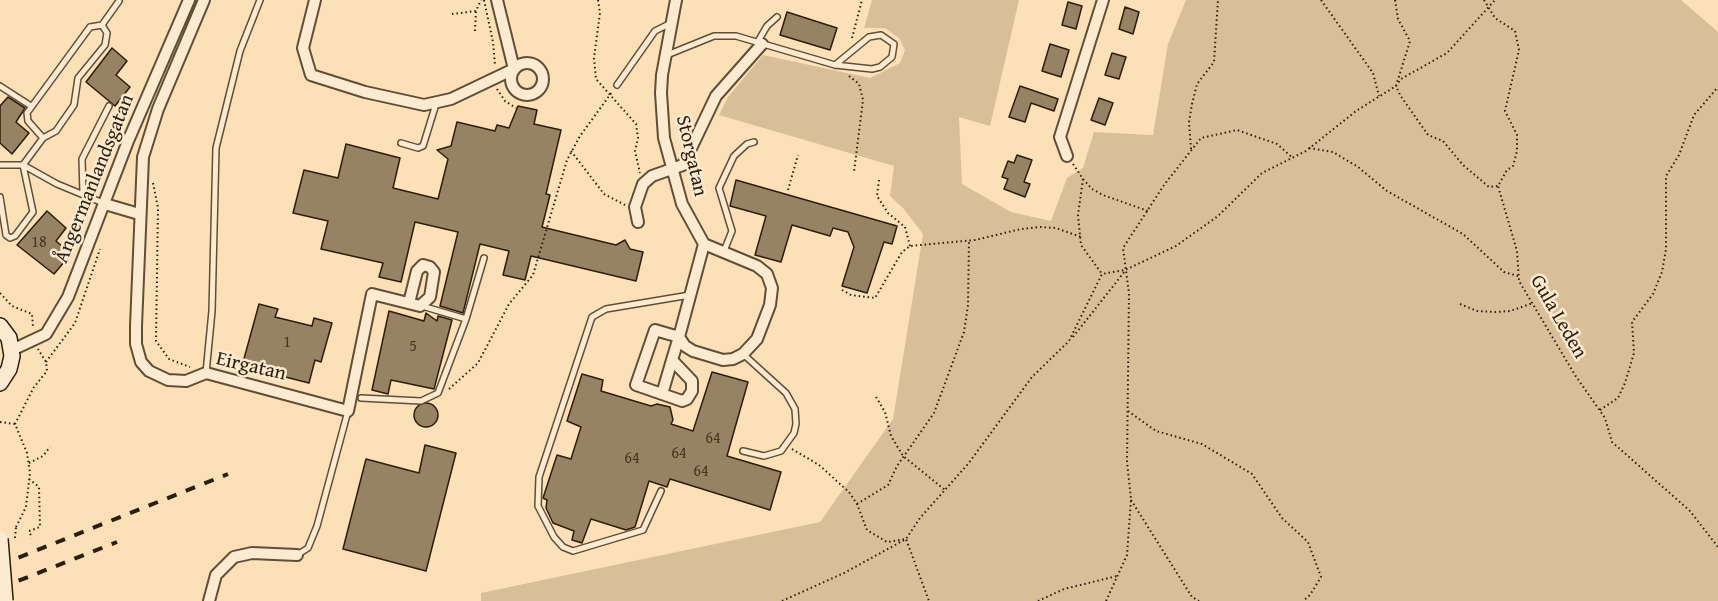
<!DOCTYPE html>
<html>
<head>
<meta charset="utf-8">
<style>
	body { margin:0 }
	canvas { display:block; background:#fbe0b8 }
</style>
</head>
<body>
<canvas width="1718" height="601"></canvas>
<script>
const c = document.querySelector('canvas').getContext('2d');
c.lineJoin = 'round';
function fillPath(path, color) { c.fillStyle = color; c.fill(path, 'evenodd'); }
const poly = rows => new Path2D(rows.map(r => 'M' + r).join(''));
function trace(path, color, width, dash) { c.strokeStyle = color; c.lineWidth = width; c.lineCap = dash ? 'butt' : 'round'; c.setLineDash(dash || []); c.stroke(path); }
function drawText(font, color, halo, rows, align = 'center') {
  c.font = font + ' "Gentium Book Plus",serif'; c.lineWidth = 5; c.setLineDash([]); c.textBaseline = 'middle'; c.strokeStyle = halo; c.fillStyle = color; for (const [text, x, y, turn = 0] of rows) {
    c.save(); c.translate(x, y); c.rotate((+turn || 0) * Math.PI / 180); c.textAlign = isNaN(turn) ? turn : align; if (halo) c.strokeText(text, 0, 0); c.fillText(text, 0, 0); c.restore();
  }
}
const green = poly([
	[872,0,1019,0,990,126,959,117,962,184,1011,212,1051,221,1067,178,1083,168,1094,132,1153,135,1168,44,1186,0,1681,0,1718,32,1718,601,481,601,481,593,820,522,893,419,923,234,903,208,890,196,894,166,719,115,728,97,763,55,870,78,900,63,905,50,899,38,885,28,864,28]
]);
const building = poly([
	[1068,2,1082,6,1076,29,1062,25,1068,2],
	[1125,7,1139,12,1133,34,1119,29,1125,7],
	[787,12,837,28,830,50,780,35,787,12],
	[1050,44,1069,50,1061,77,1042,71,1050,44],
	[112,48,127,61,116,75,130,87,115,106,86,82,112,48],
	[1112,53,1126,57,1119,79,1105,75,1112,53],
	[1020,86,1058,99,1054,111,1031,103,1025,122,1009,117,1020,86],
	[8,97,25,108,16,122,29,133,12,154,0,143,0,106,8,97],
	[1099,98,1113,103,1105,125,1091,120,1099,98],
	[518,106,537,110,534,124,561,130,546,194,550,195,542,227,616,245,625,240,630,249,643,252,636,281,531,256,525,280,503,275,509,251,480,244,463,313,440,306,458,232,415,222,401,282,379,277,383,263,321,249,328,221,293,213,304,170,338,178,346,144,400,158,393,188,438,199,448,159,437,150,451,146,457,122,495,131,497,125,509,128,518,106],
	[1017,155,1032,160,1024,182,1030,184,1025,197,1004,189,1008,179,1002,177,1008,161,1014,163,1017,155],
	[736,180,897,226,892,244,884,242,867,293,842,286,854,247,848,232,833,228,830,236,792,225,781,262,755,255,766,216,730,206,736,180],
	[47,211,66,228,56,241,71,254,54,274,17,245,47,211],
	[259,304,278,309,275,317,312,326,314,318,332,323,321,362,315,360,309,383,242,366,259,304],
	[389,311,424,321,426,313,437,321,438,316,452,320,434,389,391,380,388,394,372,390,389,311],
	[712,372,748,382,727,456,781,472,770,510,670,479,667,487,649,481,635,527,626,530,591,519,582,543,572,540,574,531,553,523,546,508,547,500,543,498,557,455,571,459,581,427,567,421,582,374,603,380,601,391,651,406,657,404,670,407,673,420,671,424,693,431,712,372],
	'414 415a12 12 0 1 1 24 0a12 12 0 1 1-24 0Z',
	[425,445,456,453,426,571,343,549,366,459,419,473,425,445]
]);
const path = poly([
	[484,0,493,42,495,65],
	[598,0,600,13,594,58,596,79,636,124,638,138,635,151,640,173],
	[1321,0,1373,73,1379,96],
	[1395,0,1398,19,1410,41,1396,86,1400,95,1428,135,1443,141,1463,165,1489,187,1498,186],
	[1484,0,1495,18,1515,31,1519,50,1505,111,1517,135,1517,151,1513,166,1507,170,1498,186,1517,251,1519,281,1575,375,1605,418,1612,442,1690,511,1718,547],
	[452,14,476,11,481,0],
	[475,31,476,11],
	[852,38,862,0],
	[849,76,859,84,863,100,854,172],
	[497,89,505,101,516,108],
	[1309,148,1333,152,1358,167,1387,191,1463,234,1504,272,1518,276],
	[1191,149,1189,122,1192,104,1197,84,1214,62,1218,0],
	[571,151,604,194,625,205],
	[1073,164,1083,179,1078,215,1081,245,1102,274],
	[1083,179,1092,189,1103,195,1148,211],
	[879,180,877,196,888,213,905,227,910,246],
	[153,183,158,208,156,341,169,359,190,367],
	[788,190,798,155],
	[842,290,851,295,875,298,902,252,910,246,975,240,1021,229,1040,227,1056,228,1081,237],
	[0,293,12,306,32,314,33,327],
	[1460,304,1477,311,1495,312,1510,311,1533,303],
	[1073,337,1125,271],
	[46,362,75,323,100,249],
	[449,389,478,363,509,304,533,275,567,160,580,136,612,92],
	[876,397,885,412,891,436,903,456,945,490],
	[1600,410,1618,398,1625,383,1634,353,1632,322,1653,294,1662,272,1666,249,1666,176,1679,155,1694,115,1718,87],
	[1128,411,1156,431,1202,444,1252,474,1282,518,1308,542,1321,577,1310,595,1303,601],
	[0,422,15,424],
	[792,449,819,465,849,492,857,504,867,530,887,542,906,539,920,518,968,464,1032,377,1069,341,1102,274,1125,270,1176,246,1218,216,1262,173,1306,151,1356,111,1396,86,1401,79,1447,53,1495,0],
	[29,463,43,456,50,447],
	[29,479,39,487,40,527,29,531,32,538],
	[1131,500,1192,597,1199,601],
	[857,504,888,485,897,466,934,413,964,332,968,305,969,241],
	[16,527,26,507,30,473,27,453,15,424,34,387,47,371,46,362,38,349],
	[782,601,844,573,906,539,929,601],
	[1038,601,1064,589,1117,576],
	[1106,601,1127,555,1131,499,1127,462,1129,293,1123,248,1164,185,1201,138,1237,130,1277,144,1293,158]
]);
const service = poly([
	[757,43,767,26,777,17],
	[667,55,714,36,736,36,835,65,872,69,880,67,892,57,894,44,881,35,869,37,835,65],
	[617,85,655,31,671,23],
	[0,86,31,106],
	[43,138,56,131,74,105,78,78,105,45,107,33,102,25,119,1],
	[401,143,418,148,423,146,436,104],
	[0,165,23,165,43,138,28,121,27,113,90,27,102,25],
	[83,194,82,159,109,106],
	[0,197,6,235,10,238,15,236,33,212,23,165,57,184,103,203],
	[724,251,732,231,719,188,734,156,747,144,754,142],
	[422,306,466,319],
	[743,354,786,393,795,409,796,424,794,433,781,451,764,456,743,451],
	[206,373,212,311,216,148,240,51,260,0],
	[361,398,421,401,438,393,466,319,484,258],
	[661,491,643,530,573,551,563,547,554,537,538,506,539,477,592,317,606,309,690,295],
	[297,555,308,548,317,526,348,411]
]);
const minor = poly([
	[204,0,158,109,143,157,136,326,136,344,141,362,149,371,168,380,186,381,206,373,348,411,372,294,420,306,430,297,434,272,430,267,423,265,417,271,409,303],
	[315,0,303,48,311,75,365,92,424,105,451,99,514,69,497,0],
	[676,0,662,75,661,93,664,138,682,204,704,244,757,266,767,274,772,288,770,305,757,339,743,354,733,359,723,360,693,351,685,346,679,337,704,244],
	'511 79a16 16 0 1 1 32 0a16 16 0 1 1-32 0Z',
	[1067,156,1060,137,1103,0],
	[105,204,139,214],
	[638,222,635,207,643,184,652,176,683,165,716,96,762,44],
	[12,350,46,334,68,297,128,141,189,0],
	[662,394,672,360,679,337,655,330,636,385,662,394,682,401,687,399,692,391,692,381,672,360],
	[209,601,216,575,234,557,252,553,297,555]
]);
const secondary = poly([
	[0,326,9,338,12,356,9,369,0,383]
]);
const rail = poly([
	[0,565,228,474],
	[0,588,117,542]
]);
const pathBridge = poly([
	[15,538,16,527]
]);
const secondaryBridge = poly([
	[0,539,5,601]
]);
const numberNames = [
	["18",39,243],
	["1",287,343],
	["5",413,347],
	["64",713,439],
	["64",679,454],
	["64",632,459],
	["64",701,472]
];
const streetNames = [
	["Storgatan",691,156,77],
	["Ångermanlandsgatan",95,179,-68],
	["Gula Leden",1558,317,60],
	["Eirgatan",251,367,13]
];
fillPath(green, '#d8bf9a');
fillPath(building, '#988264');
trace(building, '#2d1d0a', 1.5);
trace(service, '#604e36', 8);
trace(minor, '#604e36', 14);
trace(secondary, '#2d1d0a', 18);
trace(path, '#2d1d0a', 2, [1.5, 3]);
trace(service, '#fcebd1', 5);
trace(minor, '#fcebd1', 10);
trace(secondary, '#fcebd1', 15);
trace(rail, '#2d1d0a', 4, [10, 10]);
trace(secondaryBridge, '#2d1d0a', 18, []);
trace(pathBridge, '#2d1d0a', 2, [1.5, 3]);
trace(secondaryBridge, '#fcebd1', 15);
drawText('16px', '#483620', null, numberNames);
drawText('20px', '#2d1d0a', '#fcebd1', streetNames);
</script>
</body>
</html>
